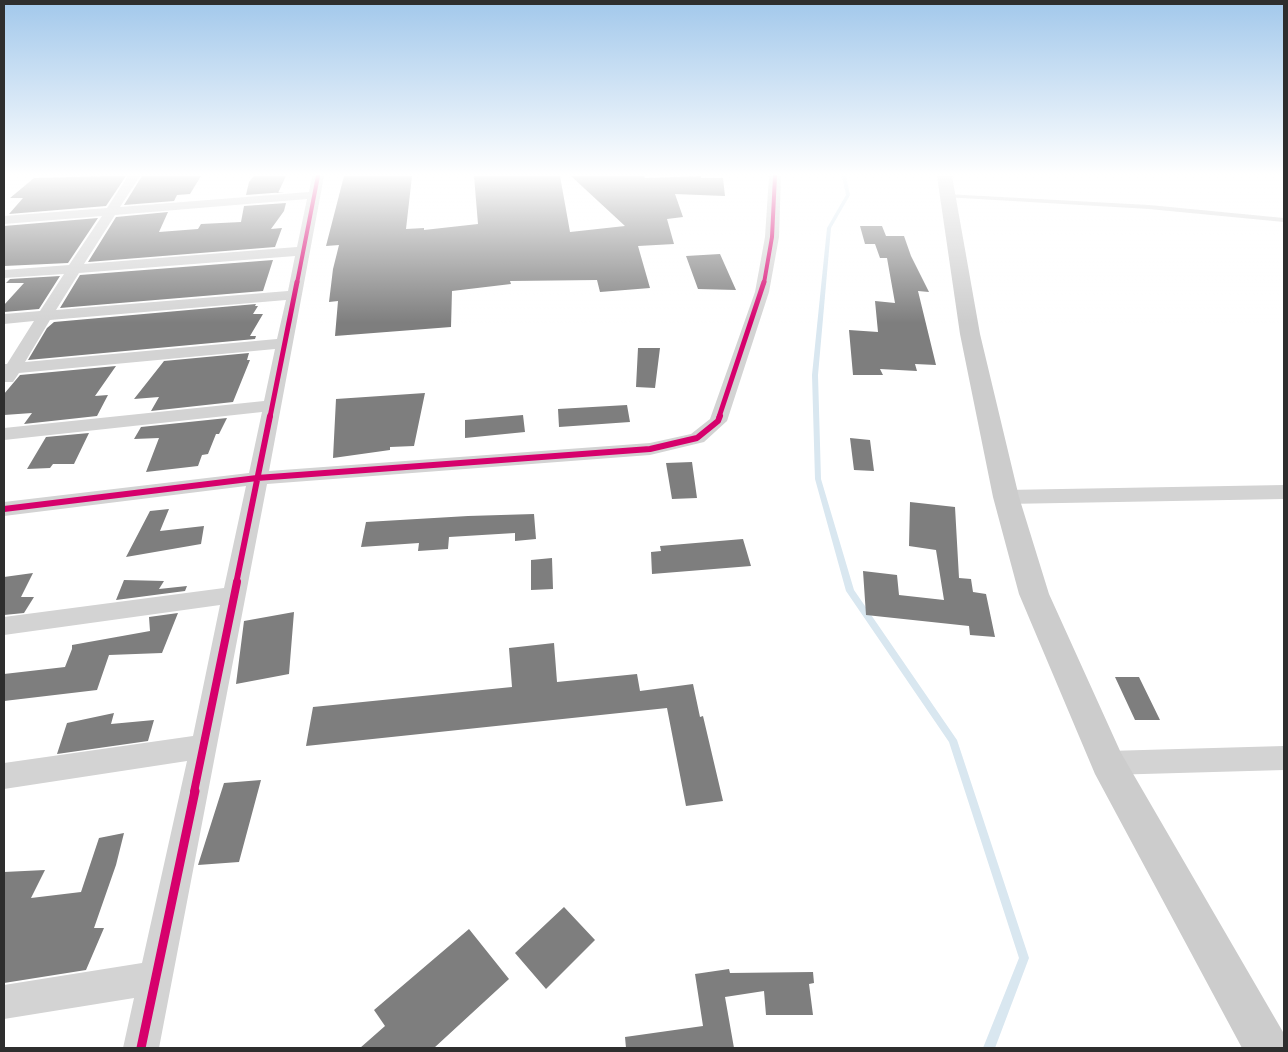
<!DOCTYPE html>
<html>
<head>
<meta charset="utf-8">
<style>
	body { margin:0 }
	#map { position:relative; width:1288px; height:1052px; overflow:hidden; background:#fff; font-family:Inter,sans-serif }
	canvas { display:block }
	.frame { position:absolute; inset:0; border:5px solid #2e2e2e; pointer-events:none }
</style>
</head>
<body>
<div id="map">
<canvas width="1288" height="1052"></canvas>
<div class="frame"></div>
</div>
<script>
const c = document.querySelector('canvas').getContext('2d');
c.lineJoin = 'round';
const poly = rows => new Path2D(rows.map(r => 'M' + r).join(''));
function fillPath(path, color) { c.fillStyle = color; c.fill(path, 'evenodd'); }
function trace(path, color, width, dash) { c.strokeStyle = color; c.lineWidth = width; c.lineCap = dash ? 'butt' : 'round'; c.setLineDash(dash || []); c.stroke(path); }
const stream = poly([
	[842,176,846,176,850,195,831,228,818,375,821,479,854,590,957,740,1029,958,995,1048,983,1048,1019,958,949,742,846,591,815,479,812,375,827,228,846,195,842,176]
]);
const building = poly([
	[106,176,126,176,106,206,9,214,23,198,10,198,34,178],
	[142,176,201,176,190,194,177,195,174,201,124,205],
	[254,176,286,176,278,193,285,192,246,195,249,182],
	[344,176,412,176,406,229,424,228,424,230,478,224,474,176,560,176,570,232,625,226,571,176,644,176,645,178,701,176,701,178,723,178,725,196,675,194,683,217,667,219,674,244,638,246,650,288,600,292,597,280,510,281,511,284,452,291,451,327,335,336,338,301,329,302,333,269,339,245,326,246],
	[286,203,284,211,271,229,282,228,275,247,88,262,116,217,168,212,159,232,198,229,201,224,241,222,244,206],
	[98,218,68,263,4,266,4,226],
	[860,226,882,226,886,236,904,236,911,256,929,292,918,291,936,365,915,364,917,371,880,369,883,375,853,375,849,330,878,332,875,301,895,303,887,258,880,258,875,244,865,244],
	[720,254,736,290,698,289,686,256],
	[273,260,263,291,60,308,80,275],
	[60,276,39,309,4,312,4,305,24,283,6,283,10,279],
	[256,304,255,306,258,306,253,314,263,314,250,336,256,336,255,339,28,360,47,328,54,322],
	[638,348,660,348,655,388,636,387],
	[249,353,247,360,250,360,233,402,151,411,159,397,134,399,164,361],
	[116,366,95,396,108,395,97,416,24,424,32,413,4,415,4,394,20,375],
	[425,393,414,446,390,447,390,450,333,458,336,399],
	[627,405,630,422,559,427,558,409],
	[523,415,525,432,465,438,465,420],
	[227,418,219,434,216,434,208,454,202,455,198,466,146,472,159,438,134,439,141,427],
	[89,433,74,464,53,464,50,468,27,469,46,437],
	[850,438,870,440,874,471,854,470],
	[692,462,697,498,672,499,666,463],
	[910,502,955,507,959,578,971,579,973,592,986,594,995,637,970,635,969,626,866,615,863,571,897,575,899,595,944,600,936,550,909,546],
	[169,509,160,531,204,526,201,544,126,557,150,511],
	[534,514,536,539,515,541,515,533,449,537,448,549,418,551,419,543,361,547,366,522,468,516],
	[743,539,751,566,652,574,651,552,661,551,660,546],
	[552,558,553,589,531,590,531,560],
	[33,573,21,597,34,597,24,613,4,615,4,577],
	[124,580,164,581,159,589,187,586,185,591,116,600],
	[294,612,289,674,236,684,244,621],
	[178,613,162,653,109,655,97,690,4,701,4,674,65,667,72,649,72,645,150,631,149,617],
	[554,643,557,682,637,674,640,691,693,684,700,717,703,716,723,801,686,806,667,708,306,746,313,707,512,687,509,648],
	[1115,677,1139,677,1160,720,1135,720],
	[114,713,111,724,154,720,148,741,57,754,67,723],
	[261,780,239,862,198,865,224,783],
	[124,833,116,865,94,928,104,928,86,970,4,983,4,872,45,870,31,898,81,892,99,838],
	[564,907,595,940,546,989,515,953],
	[469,929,509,979,434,1048,360,1048,385,1026,374,1010],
	[729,969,730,973,813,972,814,983,809,984,813,1015,766,1015,764,991,725,997,734,1048,626,1048,625,1037,703,1026,695,974]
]);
const service = poly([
	[946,194,1149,205,1284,218,1284,222,1149,209,944,197,943,196,946,194]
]);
const minor = poly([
	[128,176,140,176,120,207,309,192,312,176,324,176,269,471,650,443,691,434,710,419,755,292,765,237,769,176,781,176,779,237,769,292,727,421,704,442,650,455,267,484,159,1048,123,1048,134,998,4,1019,4,985,142,963,187,761,4,789,4,763,193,736,220,605,4,635,4,617,224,588,246,486,4,516,4,502,249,473,262,412,4,440,4,428,264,401,275,349,19,373,13,382,4,382,4,364,7,364,34,321,4,324,4,314,40,311,64,274,4,278,4,270,69,265,102,216,4,224,4,216,107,208,128,176],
	[307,199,297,247,84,264,115,215,307,199],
	[295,256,288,291,56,310,79,273,295,256],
	[286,300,277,339,25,362,50,320,286,300],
	[1284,485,1284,499,1006,504,999,502,996,497,999,492,1006,490,1284,485],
	[1284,746,1284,770,1108,775,1098,772,1094,763,1098,754,1108,751,1284,746]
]);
const secondary = poly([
	[937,176,952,176,980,334,1019,497,1049,594,1121,753,1283,1032,1284,1048,1242,1048,1095,774,1019,594,993,497,960,334,937,176]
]);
const cyclewayFar4 = poly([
	[297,283,318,176],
	[764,283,772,237,775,176]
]);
const cyclewayFar3 = poly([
	[270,417,297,282],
	[719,417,764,282]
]);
const cyclewayFar2 = poly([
	[4,509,257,478,650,449,697,438,718,421,720,416],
	[236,584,270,416]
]);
const cyclewayFar1 = poly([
	[194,792,237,582]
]);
const cycleway = poly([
	[141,1048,195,791]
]);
fillPath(stream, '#d9e7f0');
fillPath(building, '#7e7e7e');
fillPath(service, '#d3d3d3');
fillPath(minor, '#d3d3d3');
fillPath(secondary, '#ccc');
trace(cyclewayFar4, '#d6006c', 4);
trace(cyclewayFar3, '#d6006c', 5);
trace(cyclewayFar2, '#d6006c', 6);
trace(cyclewayFar1, '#d6006c', 8);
trace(cycleway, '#d6006c', 9);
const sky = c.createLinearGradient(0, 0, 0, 323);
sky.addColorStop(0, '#a2c8eb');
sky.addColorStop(0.54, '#fff');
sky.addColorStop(1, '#ffffff00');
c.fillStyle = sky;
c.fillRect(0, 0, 1288, 323);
</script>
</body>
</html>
